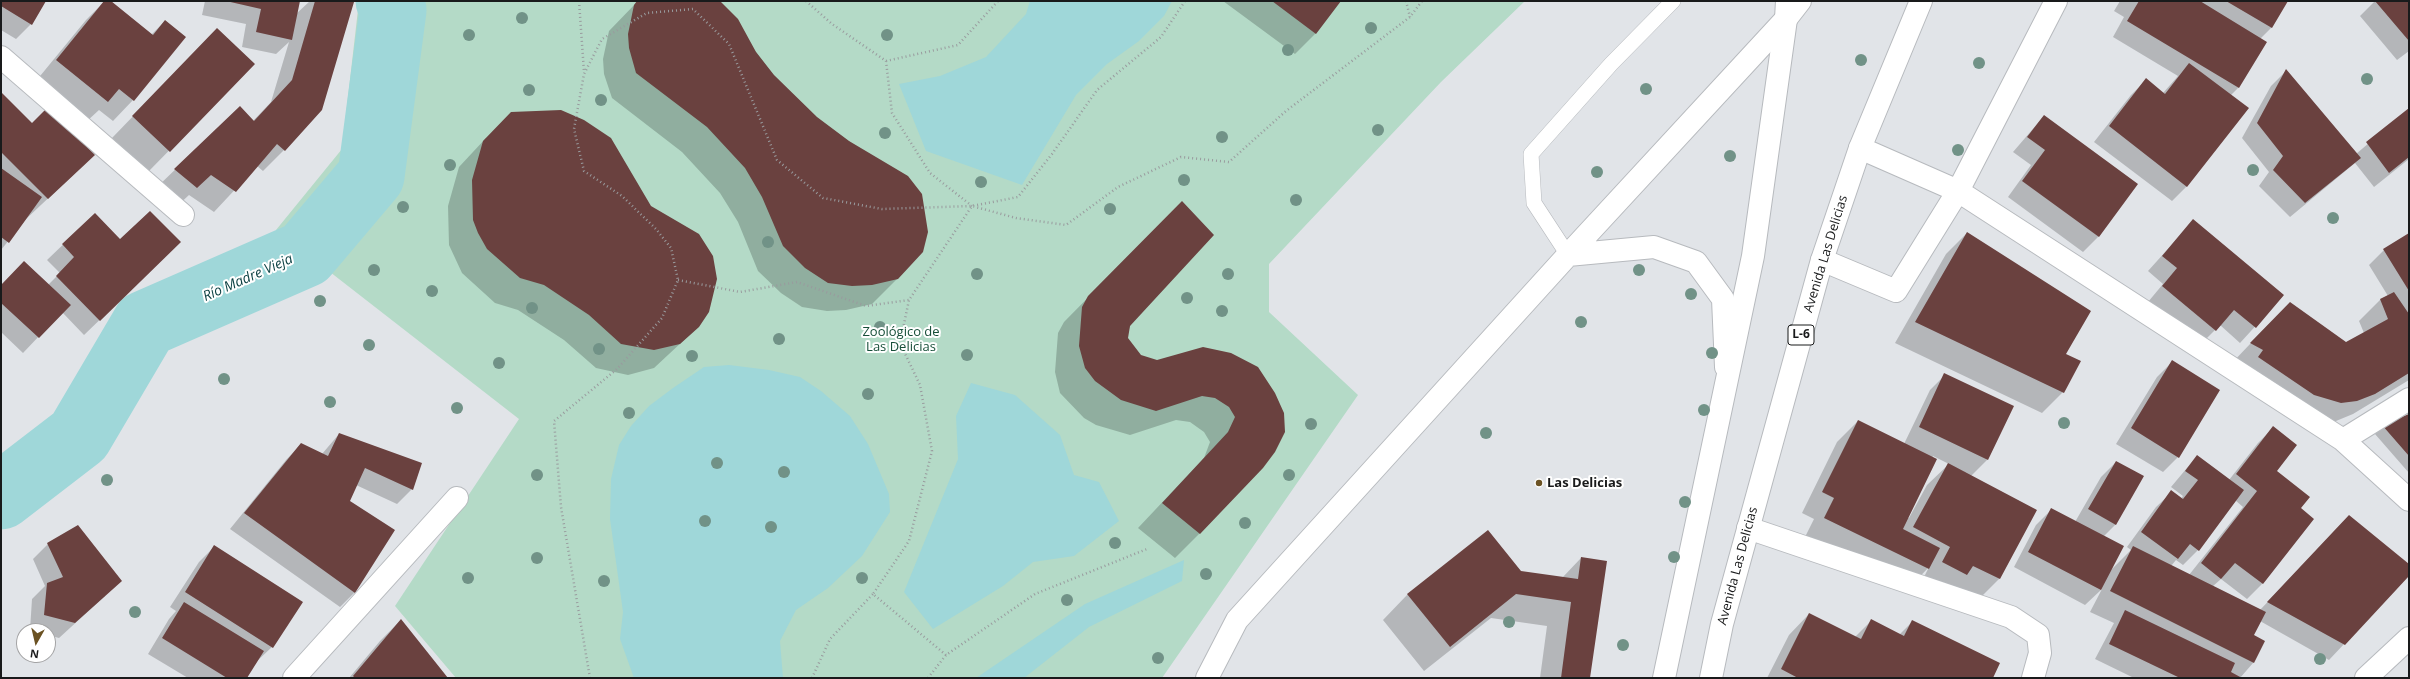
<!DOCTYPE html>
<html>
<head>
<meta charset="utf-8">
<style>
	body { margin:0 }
	#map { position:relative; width:2410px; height:679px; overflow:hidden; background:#e1e4e8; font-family:"Open Sans",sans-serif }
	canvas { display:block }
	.frame { position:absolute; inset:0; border:2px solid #191a1b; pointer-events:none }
	.north { position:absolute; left:16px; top:623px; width:40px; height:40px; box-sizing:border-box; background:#fff; border:1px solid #a3a3a4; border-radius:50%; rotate:188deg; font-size:11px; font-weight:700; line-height:16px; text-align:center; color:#191a1b }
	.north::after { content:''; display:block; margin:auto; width:14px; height:18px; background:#6b5223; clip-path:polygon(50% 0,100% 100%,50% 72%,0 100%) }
</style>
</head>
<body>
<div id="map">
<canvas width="2410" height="679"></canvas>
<div class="frame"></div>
<div class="north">N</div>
</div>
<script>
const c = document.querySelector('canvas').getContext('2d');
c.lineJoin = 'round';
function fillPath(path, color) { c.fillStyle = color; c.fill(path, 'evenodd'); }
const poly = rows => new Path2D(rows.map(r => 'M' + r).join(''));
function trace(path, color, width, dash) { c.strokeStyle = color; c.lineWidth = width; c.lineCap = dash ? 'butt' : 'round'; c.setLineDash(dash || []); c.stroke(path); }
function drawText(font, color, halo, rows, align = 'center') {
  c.font = font + ' "Open Sans",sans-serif'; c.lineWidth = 4; c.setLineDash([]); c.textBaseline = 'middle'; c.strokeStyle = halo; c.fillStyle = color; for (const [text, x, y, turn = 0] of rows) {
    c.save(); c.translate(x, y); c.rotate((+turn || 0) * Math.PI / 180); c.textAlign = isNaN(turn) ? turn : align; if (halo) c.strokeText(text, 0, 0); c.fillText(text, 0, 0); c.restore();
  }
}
const green = poly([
	[359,1,1525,1,1441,82,1269,264,1269,312,1358,395,1162,678,456,678,395,606,519,419,276,230,342,149]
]);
const water = poly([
	[1030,1,1172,1,1164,16,1139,41,1107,64,1076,95,1022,185,926,151,899,84,940,76,986,57,1026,14],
	[729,365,769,370,800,377,821,391,850,416,868,444,889,494,890,512,862,556,828,588,796,610,780,641,783,678,634,678,620,639,623,612,610,519,611,479,619,445,631,426,649,406,673,388,704,367],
	[971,383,1015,395,1060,435,1074,475,1099,482,1119,521,1074,556,1033,562,1003,586,933,629,904,592,958,459,956,416],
	[1184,560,1182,581,1089,627,1024,678,976,678,1085,604]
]);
const shadow = poly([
	[1,1,45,1,31,24,16,39,1,30],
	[105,1,110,1,151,35,165,21,133,100,113,121,99,110,86,122,36,81,86,20],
	[205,1,299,1,296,14,310,1,353,2,284,150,263,171,257,166,214,212,189,195,175,208,154,190,240,107,253,121,271,102,289,42,276,54,242,47,246,24,202,15],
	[638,1,718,1,774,76,816,117,921,194,926,232,897,279,872,304,846,310,827,311,802,307,781,293,758,271,738,222,720,193,682,152,612,98,604,74,603,59,609,31],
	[1223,1,1340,1,1316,33,1295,54],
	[2120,1,2287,1,2271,28,2260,39,2266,42,2238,88,2231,95,2187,186,2172,201,2094,142,2131,95,2146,80,2163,93,2178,76,2113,37,2124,17,2114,11],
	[2375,1,2409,1,2409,51,2397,60,2360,16],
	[197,50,254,64,148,172,112,138],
	[2286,71,2356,154,2409,109,2409,159,2374,187,2355,163,2290,217,2259,186,2269,172,2242,138,2271,86],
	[1,94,73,175,26,219,1,250],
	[2044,116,2137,184,2098,237,2083,252,2008,197,2031,165,2013,152],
	[486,138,698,327,654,368,628,375,596,368,564,340,518,310,495,303,462,273,449,245,448,206,459,167],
	[1182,202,1130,326,1126,338,1141,356,1157,361,1257,368,1200,533,1175,558,1138,528,1204,458,1210,442,1204,432,1190,422,1176,420,1130,435,1096,425,1084,418,1060,393,1055,372,1058,333,1064,322],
	[95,214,120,240,165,257,84,335,62,312,23,353,1,332,1,286,48,285,60,273,47,260],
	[2193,221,2283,296,2240,343,2220,325,2200,345,2148,302,2163,284,2148,271],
	[1967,233,2065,354,2063,392,2042,413,1895,343,1946,254],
	[2409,234,2409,380,2353,414,2336,421,2320,424,2231,364,2269,324,2346,344,2364,333,2359,321,2380,300,2388,296,2369,265,2384,250],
	[2172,362,2178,457,2163,472,2116,444,2157,377],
	[1945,375,1987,460,1971,476,2036,510,1999,579,1978,600,1921,583,1929,567,1907,590,1804,539,1814,519,1802,513,1837,442,1858,421,1904,444,1930,390],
	[1933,456,1949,464,1927,485,1909,518,1907,518],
	[2409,415,2409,473,2375,434,2382,426],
	[2273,428,2275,472,2299,509,2313,519,2262,584,2247,599,2221,579,2212,587,2260,610,2334,532,2409,565,2409,575,2329,660,2260,621,2253,636,2253,663,2240,678,2134,678,2095,659,2114,623,2090,612,2102,589,2085,605,2014,567,2036,525,2051,510,2075,522,2101,477,2116,462,2116,524,2103,537,2111,570,2131,550,2127,547,2156,507,2172,492,2181,499,2183,496,2171,487,2197,456,2229,480,2258,443],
	[2235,500,2243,507,2189,575,2171,566,2176,560,2183,565,2198,550],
	[339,434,412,489,397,504,356,485,348,502,355,592,340,607,230,529,286,460,301,444,322,454],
	[1488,531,1520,572,1562,578,1581,558,1589,678,1540,678,1547,626,1491,618,1424,671,1383,620,1407,595],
	[48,544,105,596,59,638,48,635,48,631,30,630,32,599,45,586,33,559],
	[214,547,301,603,272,647,256,662,246,678,188,678,148,654,169,619,176,611,170,607,199,562],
	[1809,614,1855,637,1871,621,1899,635,1913,621,1992,678,1767,678,1789,635],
	[401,620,447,678,349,678,380,641]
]);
const river = poly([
	[1,496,79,436,145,324,305,254,371,176,393,10,389,1]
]);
const building = poly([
	[1,1,46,1,32,25,1,6],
	[104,1,111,1,153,35,165,20,186,37,134,101,119,89,108,102,56,60],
	[226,1,300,1,292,40,256,32,261,9],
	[315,1,354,2,322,110,285,151,277,144,236,192,211,175,197,188,174,169,240,106,254,121,292,80],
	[637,1,720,1,738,19,756,52,774,75,817,117,849,141,908,176,922,194,928,232,923,252,898,279,872,285,852,286,828,283,805,268,783,246,762,197,745,168,707,127,636,73,629,48,628,34,634,5],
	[1272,1,1341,1,1316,34],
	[2139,1,2200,1,2267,42,2239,88,2127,21],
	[2226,1,2288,1,2272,28],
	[2375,1,2409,1,2409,41],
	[217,28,255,64,170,152,132,116],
	[2189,63,2249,108,2187,187,2109,126,2146,78,2165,94],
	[2286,69,2361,158,2305,203,2273,170,2283,156,2257,123],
	[1,92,32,123,48,107,95,155,48,199,1,152],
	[2409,108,2409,157,2389,173,2366,142],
	[561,110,584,120,611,138,651,206,699,234,713,256,717,279,709,312,699,327,680,344,654,350,621,344,589,315,544,285,520,278,487,249,478,233,473,220,472,180,483,141,511,112],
	[2044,115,2138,184,2099,237,2022,181,2045,150,2027,137],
	[1,168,42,197,9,243,1,237],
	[1182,201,1214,235,1130,326,1128,338,1141,355,1157,360,1203,347,1231,353,1258,367,1275,393,1284,413,1285,432,1275,452,1263,468,1200,534,1162,503,1228,432,1235,417,1229,407,1215,398,1202,396,1156,411,1121,400,1095,381,1085,368,1079,346,1082,307,1088,296],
	[150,211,181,242,100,321,56,276,74,257,62,244,95,213,120,239],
	[2193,219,2284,295,2256,328,2234,310,2216,331,2162,286,2177,268,2162,256],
	[1967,232,2091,311,2066,354,2081,361,2064,393,1915,322],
	[2409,233,2409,291,2383,249],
	[24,261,71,305,39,338,1,303,1,285],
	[2394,292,2409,314,2409,373,2375,394,2357,401,2341,403,2314,395,2258,357,2263,350,2250,343,2290,302,2346,342,2388,319,2380,299],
	[2172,360,2220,390,2179,458,2131,428],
	[1944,373,2014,406,1988,460,1919,427],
	[2409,414,2409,456,2382,425],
	[1858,420,1937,459,1903,529,1940,548,1929,569,1824,518,1834,498,1822,492],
	[2273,426,2297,445,2277,471,2310,497,2301,508,2314,519,2263,584,2235,563,2221,579,2201,563,2257,491,2236,474],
	[339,433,422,463,413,490,365,468,350,501,395,530,355,593,244,513,301,443,328,456],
	[2197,455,2244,490,2199,551,2190,544,2178,559,2141,532,2171,490,2183,499,2198,480,2185,471],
	[2116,461,2144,476,2116,525,2088,509],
	[1948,463,2037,510,2000,579,1973,566,1967,575,1942,562,1950,547,1913,527],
	[2051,508,2124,546,2101,590,2028,552],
	[2349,515,2409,564,2409,576,2345,645,2267,602],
	[78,525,122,581,75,623,44,615,47,583,63,577,47,543],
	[1488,530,1521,571,1578,579,1581,557,1607,561,1590,678,1561,678,1571,602,1516,594,1450,647,1407,594],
	[214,545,303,602,273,648,185,592],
	[2133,546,2266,612,2254,635,2265,641,2254,663,2110,591],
	[184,602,264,651,247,678,227,678,162,638],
	[2125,610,2235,663,2231,672,2242,678,2180,678,2109,644],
	[1809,613,1861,639,1871,619,1904,636,1912,620,2000,663,1993,678,1798,678,1781,669],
	[401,619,448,678,355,678,353,676]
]);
const path = poly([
	[579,1,584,72],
	[806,1,832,24,886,61,892,113,930,173,972,206],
	[1406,1,1410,17],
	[886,61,958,45,998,1],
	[678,280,740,292,797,282,866,306,909,300],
	[946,655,873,594,909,541,932,451,920,385,900,343,909,300,972,206,1018,197,1052,154,1097,90,1161,37,1185,1],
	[590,678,561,507,554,421,617,369,662,318,678,280,671,248,656,229,622,196,584,171,574,129,584,74,602,39,647,13,693,9,729,44,777,160,823,198,882,209,972,206,1016,218,1066,225,1118,187,1181,157,1229,162,1286,111,1410,17,1422,1],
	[812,678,830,639,873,594],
	[928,678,946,655,1035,594,1147,549]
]);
const lane = poly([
	[1568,255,1534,203,1531,154,1611,64,1673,1]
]);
const street = poly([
	[1,57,183,215],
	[1860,148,1958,191,2343,440,2409,500],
	[1568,255,1654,247,1696,262,1723,299,1726,367],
	[1822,260,1896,291,1958,191,2056,1],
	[2343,440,2409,399],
	[1748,528,2011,617,2038,635,2040,653,2033,678],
	[294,678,457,498],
	[1207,678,1237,620,1568,255,1786,19,1800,1],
	[2366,678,2409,638]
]);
const primary = poly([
	[1664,678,1753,256,1786,19,1787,1],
	[1711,678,1722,624,1822,260,1860,148,1921,1]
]);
const trees = [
	[522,18],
	[1371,28],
	[469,35],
	[887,35],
	[1288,50],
	[1861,60],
	[1979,63],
	[2367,79],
	[1646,89],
	[529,90],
	[601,100],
	[1378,130],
	[885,133],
	[1222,137],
	[1958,150],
	[1730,156],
	[450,165],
	[2253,170],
	[1597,172],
	[1184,180],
	[981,182],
	[1296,200],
	[403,207],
	[1110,209],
	[2333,218],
	[768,242],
	[374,270],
	[1639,270],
	[977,274],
	[1228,274],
	[432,291],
	[1691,294],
	[1187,298],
	[320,301],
	[532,308],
	[1222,311],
	[1581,322],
	[880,327],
	[779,339],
	[369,345],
	[599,349],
	[1712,353],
	[967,355],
	[692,356],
	[499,363],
	[224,379],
	[868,394],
	[330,402],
	[457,408],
	[1704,410],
	[629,413],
	[2064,423],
	[1311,424],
	[1486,433],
	[717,463],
	[784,472],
	[537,475],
	[1289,475],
	[107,480],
	[1685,502],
	[705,521],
	[1245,523],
	[771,527],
	[1115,543],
	[1674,557],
	[537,558],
	[1206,574],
	[468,578],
	[862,578],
	[604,581],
	[1067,600],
	[135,612],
	[1509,622],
	[1623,645],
	[1158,658],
	[2320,659]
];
const markers = [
	[1539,483,4,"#6b5223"]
];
const shields = [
	[1801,335,26]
];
const shieldNames = [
	["L-6",1801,335]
];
const streetNames = [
	["Avenida Las Delicias",1826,254,-73],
	["Avenida Las Delicias",1738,566,-75]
];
const parkNames = [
	["Zoológico de",901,332],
	["Las Delicias",901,347]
];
const poiNames = [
	["Las Delicias",1547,483]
];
const waterNames = [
	["Río Madre Vieja",248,278,-24]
];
fillPath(green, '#b4dac7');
fillPath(water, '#9fd7d9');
fillPath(shadow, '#0003');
trace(river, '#9fd7d9', 67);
fillPath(building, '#6a413f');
trace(lane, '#b7babe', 16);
trace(street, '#b7babe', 24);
trace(primary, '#b7babe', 24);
trace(path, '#999b9e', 2.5, [1, 3]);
trace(lane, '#fff', 15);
trace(street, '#fff', 22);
trace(primary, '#fff', 22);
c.fillStyle = '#719287';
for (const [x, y] of trees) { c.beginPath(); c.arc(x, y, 6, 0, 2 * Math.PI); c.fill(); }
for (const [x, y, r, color] of markers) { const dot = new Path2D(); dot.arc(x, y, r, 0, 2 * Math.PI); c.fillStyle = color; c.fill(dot); trace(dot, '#fff', 1.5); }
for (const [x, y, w] of shields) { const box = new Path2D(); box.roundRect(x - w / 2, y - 10, w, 20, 3); c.fillStyle = '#fff'; c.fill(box); trace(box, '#191a1b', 1); }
drawText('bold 12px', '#191a1b', null, shieldNames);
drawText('13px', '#191a1b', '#fff', streetNames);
drawText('13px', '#164e38', '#fff', parkNames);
drawText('bold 13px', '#191a1b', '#fff', poiNames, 'left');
drawText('italic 14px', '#093e40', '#fff', waterNames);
</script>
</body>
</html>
